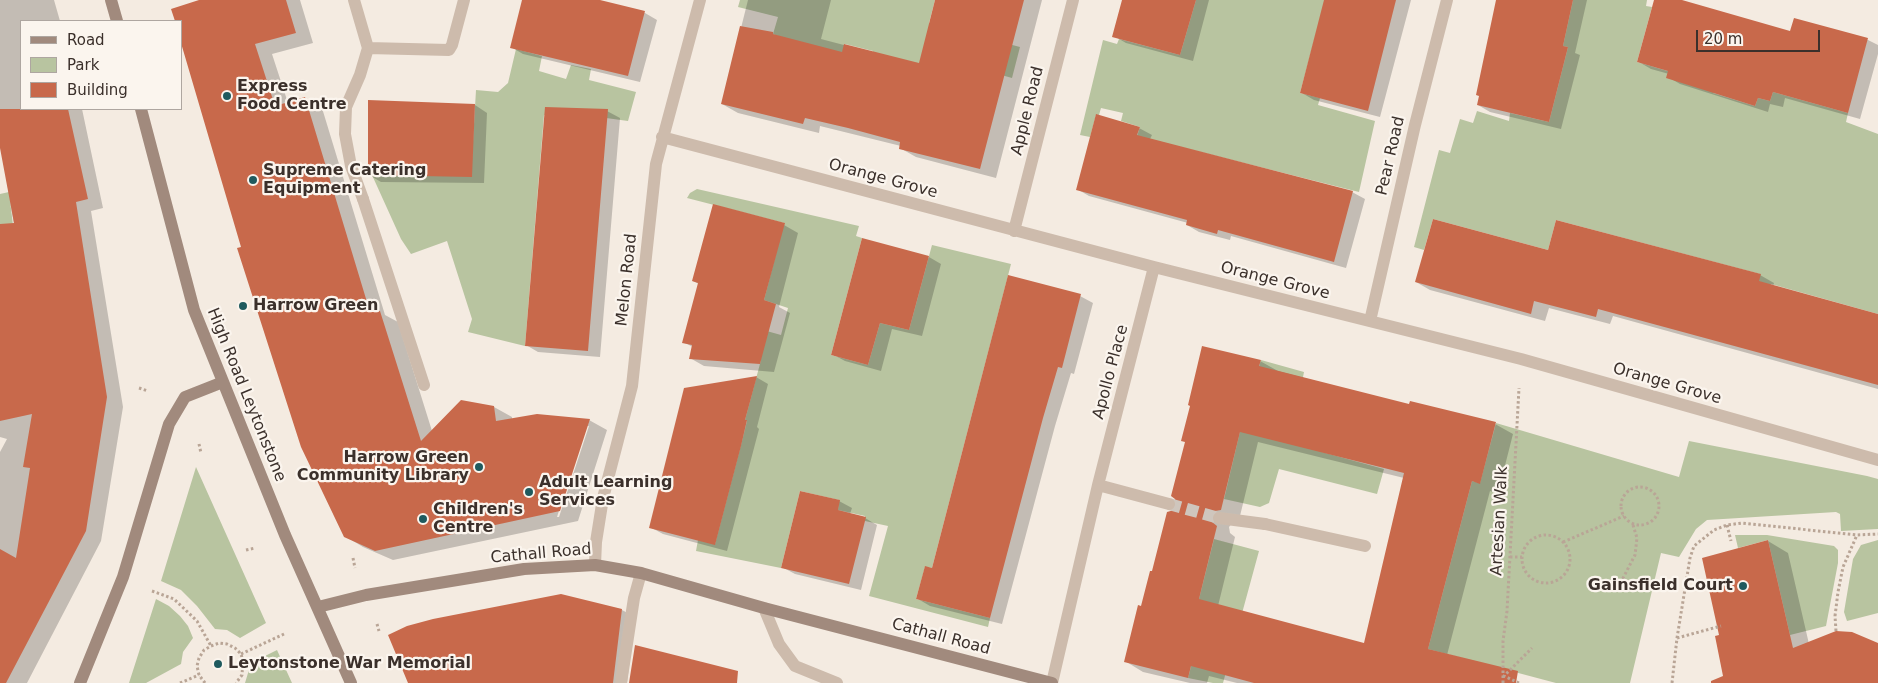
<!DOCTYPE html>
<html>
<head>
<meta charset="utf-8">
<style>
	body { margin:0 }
	#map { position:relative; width:1878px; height:683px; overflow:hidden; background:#f4ebe1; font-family:"DejaVu Sans",sans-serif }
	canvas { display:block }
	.legend { position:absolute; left:20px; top:20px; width:162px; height:90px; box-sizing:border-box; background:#fbf5ee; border:1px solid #aea6a0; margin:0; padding:6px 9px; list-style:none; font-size:15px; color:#3b302b }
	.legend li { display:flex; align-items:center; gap:10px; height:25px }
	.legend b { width:25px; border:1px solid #aea6a0 }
	.scale { position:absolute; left:1696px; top:30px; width:124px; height:22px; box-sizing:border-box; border:2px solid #3b302b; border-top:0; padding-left:6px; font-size:15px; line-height:18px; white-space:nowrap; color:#3b302b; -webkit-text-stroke:4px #fbf5ee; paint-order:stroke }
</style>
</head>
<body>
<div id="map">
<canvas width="1878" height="683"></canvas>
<ul class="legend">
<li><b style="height:6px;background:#a18a7d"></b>Road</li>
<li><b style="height:14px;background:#b8c4a0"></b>Park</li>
<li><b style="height:14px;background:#c8694b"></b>Building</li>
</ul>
<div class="scale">20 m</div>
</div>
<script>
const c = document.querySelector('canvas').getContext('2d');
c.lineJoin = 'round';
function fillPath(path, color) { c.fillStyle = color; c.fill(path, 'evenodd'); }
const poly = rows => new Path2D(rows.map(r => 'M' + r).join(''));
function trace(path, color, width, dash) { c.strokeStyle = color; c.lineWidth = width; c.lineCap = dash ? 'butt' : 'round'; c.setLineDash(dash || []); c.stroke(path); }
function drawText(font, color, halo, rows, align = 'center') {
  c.font = font + ' "DejaVu Sans",sans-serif'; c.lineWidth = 4.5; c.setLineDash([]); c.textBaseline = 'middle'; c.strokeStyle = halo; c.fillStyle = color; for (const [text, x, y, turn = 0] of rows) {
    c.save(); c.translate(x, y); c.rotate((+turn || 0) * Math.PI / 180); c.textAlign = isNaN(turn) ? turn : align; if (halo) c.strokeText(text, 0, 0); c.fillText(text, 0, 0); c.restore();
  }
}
const green = poly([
	[740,0,935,0,929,23,1020,47,1012,78,973,67,869,68,873,51,845,44,840,61,773,34,778,17,738,7],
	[1196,0,1325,0,1300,93,1320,98,1318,105,1375,121,1359,192,1137,136,1140,127,1121,121,1123,113,1101,108,1099,115,1096,115,1090,137,1080,135,1103,40,1117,44,1119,39,1180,55],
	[1573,0,1647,0,1646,6,1652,7,1637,62,1715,85,1713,93,1755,106,1758,98,1770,101,1773,92,1848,113,1846,122,1878,134,1878,314,1771,284,1741,347,1760,274,1556,220,1548,250,1433,219,1424,250,1414,247,1439,150,1450,153,1460,119,1473,123,1477,111,1509,121,1510,113,1549,122,1568,47,1563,46],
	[516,49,542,56,539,71,566,79,571,65,591,69,589,80,636,92,628,121,606,118,544,115,525,346,468,332,472,319,447,241,411,254,401,239,372,175,471,176,476,90,498,92,508,83],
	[697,189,859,226,856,236,862,238,831,355,868,365,880,323,909,330,932,245,1011,264,932,568,925,567,916,599,990,618,988,627,869,596,888,526,865,521,865,516,838,510,839,500,800,491,781,568,696,551,698,540,715,544,741,445,747,421,745,420,761,360,756,328,781,335,788,308,764,300,784,223,687,198,690,193],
	[9,192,15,242,0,243,0,194],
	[1261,360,1304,372,1303,377,1322,452,1384,469,1377,494,1279,469,1269,503,1260,507,1224,499,1243,419],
	[1496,423,1679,477,1689,441,1867,476,1878,479,1878,529,1841,531,1840,514,1836,512,1707,520,1696,529,1679,557,1661,553,1630,683,1556,683,1428,649,1472,481,1480,483],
	[196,467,266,623,240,638,227,630,215,629,197,606,181,590,161,581],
	[1735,535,1767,535,1834,546,1838,550,1838,563,1826,626,1790,635,1768,540,1738,548],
	[1214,539,1259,551,1223,683,1213,683,1188,678,1203,621,1194,619],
	[1878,540,1878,613,1847,621,1844,612,1853,559,1861,545],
	[156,599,169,606,180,616,188,626,193,638,183,652,181,664,146,683,129,683],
	[277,650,292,683,245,683,251,663]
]);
const shadow = poly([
	[0,0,54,0,60,21,21,21,21,109,82,109,103,208,91,211,123,407,101,541,27,683,0,683,0,452,7,439,0,437,0,345,24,285,0,140],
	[204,0,300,0,313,43,272,54,288,103,304,98,322,108,385,315,398,322,432,431,494,407,512,417,512,419,589,420,607,430,578,521,393,560,363,547,345,536,243,248,181,21,176,21,173,9],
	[586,426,589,426,559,517,557,517],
	[523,0,579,0,610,4,645,13,657,20,640,82,523,54,511,47],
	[748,0,831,0,821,39,920,65,937,0,1042,0,996,178,916,157,900,148,901,146,820,126,819,133,738,113,722,104],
	[1123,0,1209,0,1193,61,1126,43,1114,36],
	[1326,0,1411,0,1380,117,1314,100,1302,93],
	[1502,0,1587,0,1575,53,1580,55,1561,129,1490,112,1478,105],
	[1656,0,1678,0,1791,32,1794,19,1868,40,1878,45,1878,54,1860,119,1785,98,1783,107,1770,104,1768,112,1680,84,1668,77,1669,74,1651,69,1639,62],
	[475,105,487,113,484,183,381,182,369,175],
	[607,111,620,118,600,357,538,352,526,345],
	[1139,128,1152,135,1150,139,1352,192,1365,199,1346,268,1231,236,1230,240,1199,232,1187,225,1188,223,1089,196,1077,189],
	[784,225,798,233,779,307,790,313,774,372,704,366,690,358,693,347,683,342,699,284,693,281],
	[1549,252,1760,275,1774,283,1773,287,1878,316,1878,389,1613,316,1610,324,1549,308,1545,321,1430,290,1416,282],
	[929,257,941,264,922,336,892,329,881,371,845,361,832,354],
	[1080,296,1093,303,1074,374,1071,373,1055,426,1002,624,930,606,918,599],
	[1260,361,1278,371,1410,406,1495,424,1513,434,1498,493,1490,491,1447,655,1476,683,1237,683,1209,676,1207,683,1190,683,1143,672,1125,661,1153,573,1175,511],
	[1258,442,1404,478,1365,644,1218,606,1235,537,1230,533,1229,527,1234,521,1239,520],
	[756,377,768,384,757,427,759,429,727,551,663,534,650,527],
	[839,501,852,508,850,514,865,518,877,525,861,590,795,574,782,567],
	[1768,541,1788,553,1809,644,1878,644,1878,683,1726,683,1720,636],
	[622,610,635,617,627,683,410,683]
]);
const building = poly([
	[199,0,286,0,296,33,255,44,275,106,305,97,370,312,380,311,421,441,461,400,494,406,496,421,537,414,590,419,560,511,375,551,344,537,301,447,237,248,241,247,181,43,181,21,175,21,171,9],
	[522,0,600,0,645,11,628,76,510,48],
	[935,0,1024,0,980,169,899,149,900,142,848,128,805,118,803,124,721,104,740,26,773,32,773,34,842,52,844,44,919,63],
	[1122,0,1196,0,1180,55,1112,37],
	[1324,0,1396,0,1368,111,1300,93],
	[1496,0,1573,0,1563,46,1568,47,1549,122,1477,105,1479,96,1476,95],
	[1654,0,1682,0,1790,31,1794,18,1868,38,1848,113,1773,92,1770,101,1758,98,1755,106,1666,78,1668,71,1637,62],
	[368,100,475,104,472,177,368,175],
	[545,107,608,109,588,351,525,346],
	[0,109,68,109,88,199,76,202,107,397,86,531,6,683,0,683,0,549,16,558,30,468,23,467,32,414,0,421,0,224,14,223,0,148],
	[1096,114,1140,127,1137,135,1353,191,1334,262,1218,230,1217,234,1186,225,1187,220,1076,190],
	[713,204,785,223,764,300,776,304,760,364,689,359,692,345,682,343,698,283,692,281],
	[1433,219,1548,250,1556,220,1761,274,1759,281,1878,314,1878,385,1598,309,1596,317,1534,301,1531,314,1415,282],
	[862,238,929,256,909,330,880,323,868,365,831,355],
	[1008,275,1081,294,1062,368,1058,367,1043,418,990,618,916,599,925,566,932,568],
	[1202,346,1261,360,1259,366,1409,404,1410,401,1496,422,1480,484,1472,481,1428,649,1518,671,1516,683,1254,683,1191,666,1188,678,1124,662,1138,605,1141,606,1150,571,1152,571,1167,512,1174,510,1177,506,1175,499,1171,496,1185,442,1181,441,1190,406,1188,405],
	[1240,432,1404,473,1364,643,1199,599,1217,526,1212,522,1211,516,1215,511,1221,510],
	[757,376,745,420,747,420,741,446,715,545,649,528,684,388],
	[800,491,840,500,838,510,866,517,849,584,781,568],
	[1768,540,1793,648,1836,631,1852,632,1878,643,1878,683,1711,683,1711,681,1723,676,1715,636,1719,635,1702,558],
	[561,594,622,609,613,683,408,683,388,635,407,626,433,619],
	[635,645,738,671,737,683,629,683]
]);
const streetTunnel = poly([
	[1169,504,1219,518]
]);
const path = poly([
	[139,388,148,391],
	[199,444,201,453],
	'1621 506a19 19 0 1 1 38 0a19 19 0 1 1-38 0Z',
	[1727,525,1731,541],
	'1522 559a24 24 0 1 1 48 0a24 24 0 1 1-48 0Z',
	[1563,542,1624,516],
	[246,550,255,548],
	[1510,557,1522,557],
	[353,558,355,568],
	[1613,590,1621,582,1635,555,1637,538,1633,525],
	[152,591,174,599,197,621,211,646],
	[377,624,379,631],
	[1836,631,1835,616,1838,592,1843,567,1857,535],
	[1677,638,1721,626],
	[241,654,284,634],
	[180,683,199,675],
	[205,683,199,675,197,666,199,658,204,650,211,646,219,643,227,644,235,648,241,654,243,661,242,675,236,683],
	[1503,683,1503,641,1507,611,1519,388],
	[1519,683,1504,676,1532,648],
	[1672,683,1677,638,1690,558,1694,546,1714,530,1727,525,1742,523,1857,535,1878,534]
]);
const lane = poly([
	[363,199,424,385],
	[1265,524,1365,546],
	[621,683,634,598,641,573]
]);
const street = poly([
	[354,0,368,48,360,75,346,107,345,134,351,166,363,199],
	[368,48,449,50,452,45,464,0],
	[662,137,1154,267,1521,359,1878,460],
	[1014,231,1073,0],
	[1370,321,1415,125,1447,0],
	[1098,485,1169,504],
	[1219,518,1265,524],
	[595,565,596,542,603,498,632,386,656,164,700,0],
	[764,608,779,644,795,666,837,683],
	[1052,683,1098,485,1154,267]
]);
const secondary = poly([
	[111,0,117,21],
	[141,109,194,310,285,535,351,683],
	[318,607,366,595,524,569,595,565,641,573,764,608,1052,683],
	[80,683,123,577,169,424,185,397,223,382]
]);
const markers = [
	[227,96,5,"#1f5a5e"],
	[253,180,5,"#1f5a5e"],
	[243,306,5,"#1f5a5e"],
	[479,467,5,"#1f5a5e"],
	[529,492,5,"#1f5a5e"],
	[423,519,5,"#1f5a5e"],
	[1743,586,5,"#1f5a5e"],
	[218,664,5,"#1f5a5e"]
];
const poiNames = [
	["Express",237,87],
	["Food Centre",237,105],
	["Supreme Catering",263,171],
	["Equipment",263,189],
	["Harrow Green",253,306],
	["Harrow Green",469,458,"right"],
	["Community Library",469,476,"right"],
	["Adult Learning",539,483],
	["Services",539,501],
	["Children's",433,510],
	["Centre",433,528],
	["Gainsfield Court",1733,586,"right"],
	["Leytonstone War Memorial",228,664]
];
const streetNames = [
	["Apple Road",1028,111,-76],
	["Pear Road",1391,156,-77],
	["Orange Grove",883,179,15],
	["Melon Road",627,280,-84],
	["Orange Grove",1275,281,14],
	["Apollo Place",1111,372,-75],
	["Orange Grove",1667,384,16],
	["High Road Leytonstone",246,395,68],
	["Artesian Walk",1500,521,-87],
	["Cathall Road",541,554,-5],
	["Cathall Road",941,637,15]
];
fillPath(green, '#b8c4a0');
fillPath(shadow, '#0003');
fillPath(building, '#c8694b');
trace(streetTunnel, '#cfc6bd', 12, [12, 6]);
trace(path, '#b9a596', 3, [2.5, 2.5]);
trace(lane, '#cdbbac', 12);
trace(street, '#cdbbac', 12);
trace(secondary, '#a18a7d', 12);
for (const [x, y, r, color] of markers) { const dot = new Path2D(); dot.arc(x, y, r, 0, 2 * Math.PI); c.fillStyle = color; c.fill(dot); trace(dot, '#fbf5ee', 2); }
drawText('bold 16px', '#3b302b', '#fbf5ee', poiNames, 'left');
drawText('16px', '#3b302b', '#fbf5ee', streetNames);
</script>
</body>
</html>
